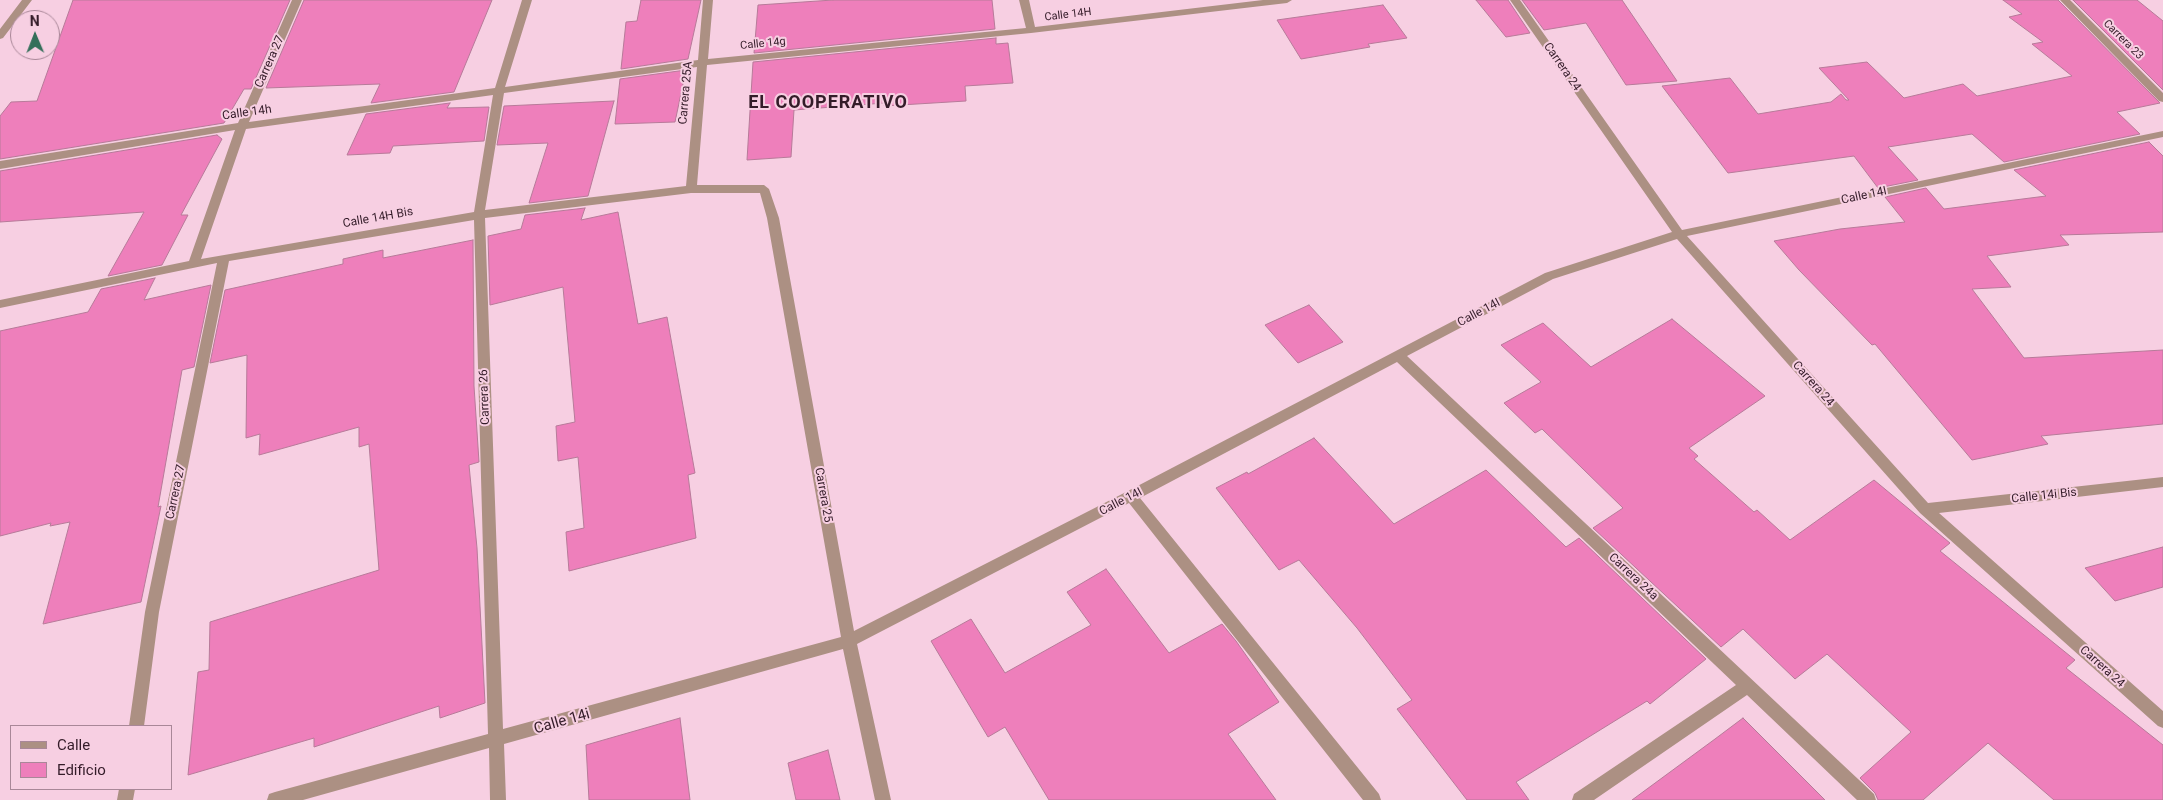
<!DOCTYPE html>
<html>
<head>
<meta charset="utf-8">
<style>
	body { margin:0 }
	#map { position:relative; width:2163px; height:800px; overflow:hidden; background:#f7cfe2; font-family:Roboto,sans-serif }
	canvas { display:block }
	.legend { position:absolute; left:10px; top:725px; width:162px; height:65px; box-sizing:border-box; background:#f7cfe2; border:1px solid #a98798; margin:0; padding:6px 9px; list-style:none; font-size:15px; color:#341c29 }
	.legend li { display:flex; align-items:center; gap:10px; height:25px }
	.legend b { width:25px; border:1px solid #a98798 }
	.north { position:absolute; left:10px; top:10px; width:50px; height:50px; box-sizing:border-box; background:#f7cfe2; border:1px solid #a98798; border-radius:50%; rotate:359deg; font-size:14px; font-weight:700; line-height:20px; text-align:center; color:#341c29 }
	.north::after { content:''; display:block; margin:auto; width:18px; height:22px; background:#346f5a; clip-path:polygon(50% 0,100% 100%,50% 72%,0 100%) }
</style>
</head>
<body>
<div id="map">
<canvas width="2163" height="800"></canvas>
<ul class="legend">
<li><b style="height:6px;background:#ac9083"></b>Calle</li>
<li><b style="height:14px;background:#ee7fbb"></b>Edificio</li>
</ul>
<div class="north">N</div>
</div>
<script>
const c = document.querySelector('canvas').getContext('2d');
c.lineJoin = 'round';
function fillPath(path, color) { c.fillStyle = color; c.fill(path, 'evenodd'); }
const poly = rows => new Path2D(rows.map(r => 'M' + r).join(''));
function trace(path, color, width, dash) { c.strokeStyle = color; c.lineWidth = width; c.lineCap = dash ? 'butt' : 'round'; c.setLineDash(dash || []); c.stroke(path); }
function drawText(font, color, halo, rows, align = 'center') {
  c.font = font + ' Roboto,sans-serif'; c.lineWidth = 4; c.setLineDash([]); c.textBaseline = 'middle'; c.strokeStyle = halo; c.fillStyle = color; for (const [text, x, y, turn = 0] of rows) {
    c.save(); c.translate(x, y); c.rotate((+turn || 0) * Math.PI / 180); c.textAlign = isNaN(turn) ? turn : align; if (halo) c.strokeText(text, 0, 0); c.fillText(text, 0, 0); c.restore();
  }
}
const building = poly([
	[73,0,290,0,251,89,244,89,224,123,0,159,0,116,11,102,37,101,73,0],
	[304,0,492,0,454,92,371,103,380,84,266,88,304,0],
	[641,0,701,0,688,59,621,69,626,22,637,21,641,0],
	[833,0,992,0,995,29,754,53,758,5,833,0],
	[1476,0,1508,0,1530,33,1506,37,1476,0],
	[1522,0,1622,0,1677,81,1626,85,1586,23,1544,30,1522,0],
	[2003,0,2058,0,2160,103,2117,112,2140,134,2004,162,1972,134,1888,147,1918,180,1878,188,1854,156,1728,173,1662,86,1730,78,1758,114,1831,102,1841,94,1846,100,1849,100,1819,68,1867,62,1904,98,1963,84,1977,96,2072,76,2032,44,2043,42,2009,17,2022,14,2003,0],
	[2073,0,2137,0,2163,21,2163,90,2073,0],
	[1383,5,1407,38,1368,44,1370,47,1301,59,1277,20,1383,5],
	[996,38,996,44,1008,43,1013,83,965,86,966,101,884,106,884,103,794,110,791,157,747,160,753,62,996,38],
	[686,70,675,122,615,124,620,79,686,70],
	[614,101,588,196,529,203,548,143,497,145,504,106,614,101],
	[450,103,447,108,489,107,484,141,393,146,390,153,347,155,366,114,450,103],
	[217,135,222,139,181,215,188,215,162,265,108,276,144,212,0,222,0,171,217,135],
	[2149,142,2163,156,2163,232,2060,235,2069,245,1987,256,2011,287,1972,289,2024,358,2163,350,2163,424,2041,436,2048,444,1972,460,1875,344,1872,345,1799,270,1774,241,1840,229,1905,222,1885,197,1926,188,1944,209,2046,196,2014,170,2149,142],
	[585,208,581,220,618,212,638,324,667,317,695,473,688,475,696,538,569,571,566,532,584,528,578,457,558,461,556,426,575,422,563,287,490,305,488,236,521,229,525,215,585,208],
	[473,240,474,386,479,462,469,465,477,548,485,703,440,718,439,706,314,747,314,738,188,775,198,672,209,670,210,622,379,570,369,444,359,447,359,427,259,455,260,434,246,438,247,355,210,363,225,290,343,264,343,259,383,250,383,258,473,240],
	[155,278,144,300,211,285,194,367,182,370,158,507,161,506,141,602,43,624,70,522,50,526,51,523,0,536,0,331,88,312,101,289,155,278],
	[1309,305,1343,342,1298,363,1265,325,1309,305],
	[1672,319,1765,396,1689,448,1698,456,1694,459,1754,512,1757,510,1790,540,1874,480,1950,543,1940,551,2075,660,2066,668,2163,745,2163,800,2054,800,1988,743,1923,800,1878,800,1875,793,1860,778,1911,732,1827,654,1795,679,1743,629,1721,647,1593,528,1623,508,1542,429,1535,433,1504,403,1541,382,1501,345,1543,323,1591,367,1672,319],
	[1314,438,1394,524,1486,470,1566,547,1579,538,1706,659,1650,704,1647,701,1516,782,1529,800,1467,800,1397,709,1412,700,1357,628,1299,560,1279,570,1216,488,1247,472,1248,474,1314,438],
	[2163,547,2163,587,2115,601,2085,568,2163,547],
	[1106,569,1169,653,1222,624,1236,641,1279,702,1228,734,1276,800,1049,800,1005,727,988,737,931,641,971,619,1005,673,1091,625,1067,592,1106,569],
	[680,718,690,800,589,800,586,745,680,718],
	[1743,718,1825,800,1632,800,1715,739,1743,718],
	[828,750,840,800,796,800,788,763,828,750]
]);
const minor = poly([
	[22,0,32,0,3,38,0,39,0,29,22,0],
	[292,0,302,0,249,122,495,88,522,0,532,0,505,87,698,60,703,0,713,0,708,59,1026,28,1019,0,1029,0,1035,27,1263,0,1292,0,1287,3,1031,33,707,65,697,185,764,185,769,189,779,218,854,631,1126,492,1545,273,1672,232,1510,0,1520,0,1682,230,2163,131,2163,137,1687,236,1928,503,2163,477,2163,487,1939,513,2163,711,2163,728,2158,726,1920,513,1677,239,1553,279,1407,356,1874,794,1876,800,1857,800,1747,695,1594,800,1572,800,1574,794,1736,685,1397,362,1140,498,1379,794,1381,800,1363,800,1129,503,857,644,891,800,875,800,843,649,504,744,506,800,490,800,489,748,303,800,267,800,269,794,275,792,488,734,474,220,229,261,159,612,144,726,129,726,145,612,217,263,0,308,0,300,189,261,235,130,0,169,0,161,238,123,292,0],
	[697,67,686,186,485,210,504,93,697,67],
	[493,95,474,212,201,259,246,129,493,95],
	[691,193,760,193,767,218,841,637,503,729,485,218,691,193],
	[2060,0,2070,0,2163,93,2163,102,2159,101,2060,0],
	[119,789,135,789,133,800,117,800,119,789]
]);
const farStreetnames = [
	["Calle 14H",1068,15,-7],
	["Carrera 23",2123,40,45],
	["Calle 14g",763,44,-6]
];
const streetNames = [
	["Carrera 27",270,62,-66],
	["Carrera 24",1562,67,55],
	["Carrera 25A",686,93,-85],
	["Calle 14h",247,113,-8],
	["Calle 14I",1864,196,-12],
	["Calle 14H Bis",378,218,-10],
	["Calle 14I",1479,313,-28],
	["Carrera 24",1813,384,48],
	["Carrera 26",485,397,-92],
	["Carrera 27",176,492,-78],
	["Carrera 25",823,495,80],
	["Calle 14i Bis",2044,496,-6],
	["Calle 14I",1121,502,-27],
	["Carrera 24a",1633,577,43],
	["Carrera 24",2102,667,42]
];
const nearStreetnames = [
	["Calle 14i",562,722,-16]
];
const districtNames = [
	["EL COOPERATIVO",828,103]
];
fillPath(building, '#ee7fbb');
trace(building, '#b77a99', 1);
fillPath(minor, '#ac9083');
drawText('11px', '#341c29', '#f7cfe2', farStreetnames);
drawText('12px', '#341c29', '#f7cfe2', streetNames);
drawText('15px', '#341c29', '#f7cfe2', nearStreetnames);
c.letterSpacing = '1px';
drawText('bold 18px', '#341c29', '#f7cfe2', districtNames);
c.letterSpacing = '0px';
</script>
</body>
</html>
